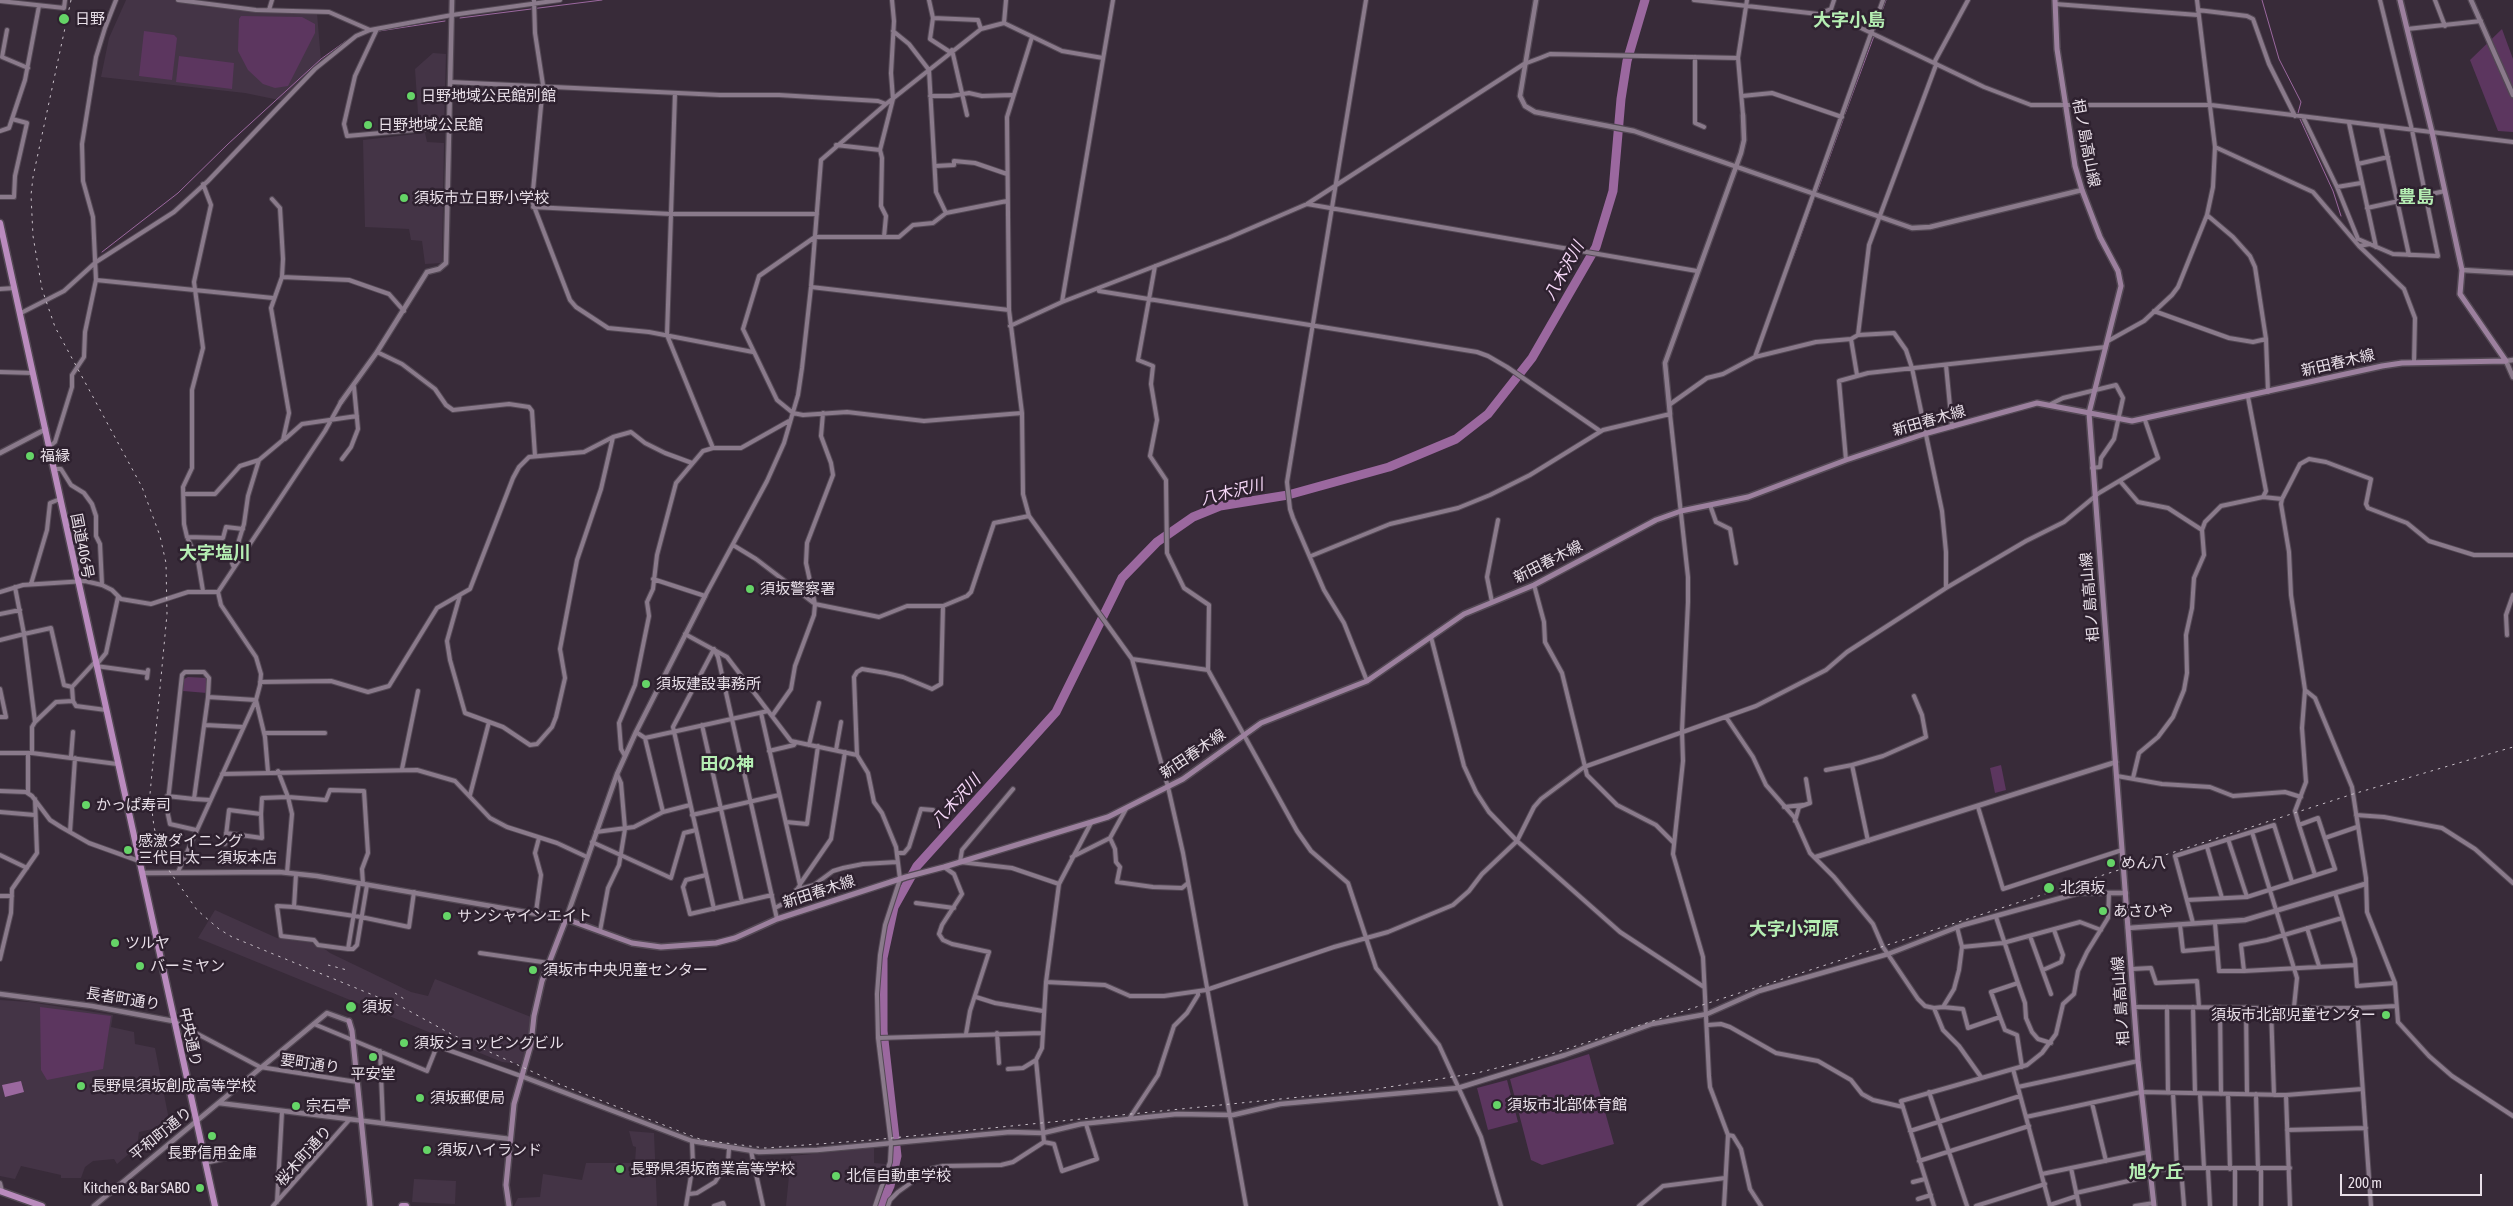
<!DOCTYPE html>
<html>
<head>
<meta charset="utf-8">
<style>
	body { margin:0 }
	#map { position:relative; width:2513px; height:1206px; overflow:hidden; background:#382b39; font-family:"Asap Condensed",sans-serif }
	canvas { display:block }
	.scale { position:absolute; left:2340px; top:1174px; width:142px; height:22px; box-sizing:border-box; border:2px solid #e8dfe8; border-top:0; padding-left:6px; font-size:15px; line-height:18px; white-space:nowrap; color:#e8dfe8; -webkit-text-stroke:4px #2e212f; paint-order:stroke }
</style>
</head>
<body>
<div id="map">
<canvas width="2513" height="1206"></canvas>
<div class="scale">200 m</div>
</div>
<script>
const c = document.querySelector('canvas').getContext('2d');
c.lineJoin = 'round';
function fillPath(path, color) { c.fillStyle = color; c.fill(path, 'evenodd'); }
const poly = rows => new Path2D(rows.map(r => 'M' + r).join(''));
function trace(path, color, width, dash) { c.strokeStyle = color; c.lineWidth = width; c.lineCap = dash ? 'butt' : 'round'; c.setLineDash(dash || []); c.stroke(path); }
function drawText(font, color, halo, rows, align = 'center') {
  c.font = font + ' "Asap Condensed","Noto Sans JP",sans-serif'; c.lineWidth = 5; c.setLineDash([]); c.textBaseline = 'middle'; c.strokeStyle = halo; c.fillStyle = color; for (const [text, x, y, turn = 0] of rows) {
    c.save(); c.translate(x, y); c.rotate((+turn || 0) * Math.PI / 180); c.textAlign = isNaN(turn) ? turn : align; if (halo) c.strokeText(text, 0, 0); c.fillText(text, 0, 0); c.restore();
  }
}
const built = poly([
	[126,0,175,0,205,7,317,13,321,61,284,101,245,93,101,77,109,38],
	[433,53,446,54,444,126,419,128,415,69],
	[425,133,427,142,444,143,442,263,425,264,422,241,411,240,409,229,365,227,363,140],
	[215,910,277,938,317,943,330,953,411,992,428,996,435,979,531,1017,527,1048,521,1064,502,1062,198,938],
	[0,1000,29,1002,113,1015,111,1027,134,1032,135,1044,155,1048,170,1125,139,1132,137,1147,117,1164,114,1159,93,1161,85,1167,81,1178,61,1178,61,1175,21,1166,15,1179,0,1176],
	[629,1131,654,1133,657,1206,514,1206,518,1198,540,1197,543,1174,582,1180,586,1163,635,1163,636,1147,633,1146],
	[874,1148,874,1163,886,1164,872,1206,786,1206,791,1156],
	[414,1179,456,1181,455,1204,412,1202]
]);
const green = poly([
	[241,16,302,17,315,24,315,33,288,86,275,88,263,84,248,70,238,51,239,19],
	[2502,29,2513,59,2513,132,2498,131,2470,60],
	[144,31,174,35,177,38,172,80,139,76],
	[179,56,234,63,232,89,176,82],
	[188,677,207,678,207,693,183,691,184,679],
	[2001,765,2006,790,1995,793,1990,768],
	[40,1007,111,1016,103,1069,47,1080,41,1070],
	[1589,1054,1614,1144,1542,1165,1531,1160,1510,1079],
	[1507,1080,1518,1122,1488,1130,1477,1088]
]);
const water = poly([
	[21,1081,24,1092,5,1097,2,1085]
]);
const stream = poly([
	[2262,0,2279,59,2301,102,2298,113],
	[460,18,602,0],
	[1875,30,1886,0],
	[379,31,445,21],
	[1845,114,1874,36],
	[2300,119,2333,191,2341,216],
	[1817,192,1843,120],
	[102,252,178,193,228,144,321,59,346,41],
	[1793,258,1815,196],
	[1780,293,1787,272]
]);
const river = poly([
	[881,1206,890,1186,897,1156,883,1031,883,958,894,907,917,866,1056,712,1122,578,1157,542,1193,517,1220,506,1288,495,1389,467,1456,439,1488,414,1532,358,1596,247,1613,191,1621,99,1627,61,1645,0]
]);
const minor = poly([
	[178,0,256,10,329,12,370,30],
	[534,0,535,33,543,85,532,201,570,300,576,307,608,328,649,332,753,352],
	[929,0,933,18,978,20,981,29],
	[1366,0,1287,482,1290,509,1293,518,1324,590,1344,623,1367,681],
	[1694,0,1836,16,1984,87,2031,105,2211,105,2513,142],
	[2435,0,2445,26],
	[0,1,64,8,65,0],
	[2055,4,2198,15],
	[269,10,272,0],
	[2198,10,2247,16,2253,19,2269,64,2295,116],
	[1823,12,1831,9,1834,0],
	[933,18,930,39,950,52],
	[1004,23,1006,0],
	[377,29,355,76,344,124,347,136,449,127],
	[2407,29,2481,21],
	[7,30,2,57,28,68],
	[893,31,909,44,929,70,936,192,946,213],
	[1032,37,1007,117,1009,310,1022,413,1023,494,1029,516,1132,659,1168,787,1183,853,1246,1206],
	[952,50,967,115],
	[1695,57,1695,123,1704,127],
	[450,82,720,95,779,95,878,101,886,104],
	[675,93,667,335,713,448],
	[930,96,951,96,969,93,982,96,1012,95],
	[1742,96,1772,93,1842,117],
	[1743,115,1738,58,1747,0],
	[2303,117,2337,187,2358,239,2393,254,2438,256,2412,130,2380,0],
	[2349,123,2376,247],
	[2381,127,2409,255],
	[0,131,9,128,25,80,39,6],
	[836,145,880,150],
	[2215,147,2313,192,2359,246,2370,244],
	[2358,164,2388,157],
	[935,166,954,165,954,161,975,163,1007,174],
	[2337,187,2361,183],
	[0,197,14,197,15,176,27,123,12,119],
	[1007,201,946,213,933,223,913,225,899,237,815,237,759,276,743,329,777,400,793,413,803,415,847,412,924,421,1022,413],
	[1307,204,1697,271],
	[533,207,671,214,817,214],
	[2367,208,2445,191],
	[2207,215,2233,237,2250,256,2255,267,2266,339,2268,392],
	[884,237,886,216,881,206,882,158,880,150,893,99,891,73,894,21,892,0],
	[2359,246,2404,289,2415,318,2414,363],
	[1155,266,1138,360,1153,366,1151,384,1157,420,1150,456,1166,480,1167,553,1184,588,1209,605,1208,670],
	[282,277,349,280,389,294,404,311],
	[96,280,273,298],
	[811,287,1009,310],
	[0,289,15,288],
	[1099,291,1477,352,1488,356,1507,367,1600,431],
	[1062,302,1113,0],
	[2154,311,2229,338,2253,342,2266,339],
	[21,313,64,291,96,262,174,212,208,181,315,69,356,36,370,30,452,15,560,0],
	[1010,326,1062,302,1228,238,1307,204,1524,64,1540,58,1550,54,1738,58],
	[1858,335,1894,333,1906,350,1912,368,1942,511,1946,552,1946,588],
	[1851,339,1857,375],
	[2108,341,2144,321,2172,295,2178,287,2207,215,2213,187,2215,147,2197,0],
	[377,352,402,364,435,389,446,405,453,410,509,404,529,407,532,411,535,456],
	[1755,357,1883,0],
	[1946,365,1952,427],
	[0,372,33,373],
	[2248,397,2266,491,2263,497],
	[2051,404,2063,398,2116,385,2123,398,2114,439,2101,458,2100,467,2092,468],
	[1669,405,1707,378,1723,374,1755,357,1816,342,1851,339,1858,335,1869,245,1936,65,1935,61,1968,0],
	[285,439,302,424,357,416],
	[50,446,55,442,72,387,72,375,84,357,85,332,96,280,93,217,83,181,82,144,96,57,105,28,116,0],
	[342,459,351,447,358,429,354,387],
	[1846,460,1839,381,1868,373,2106,347],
	[54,469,61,469,71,485,84,493,92,504,96,516,96,536,100,544,102,585],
	[2120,481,2138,502,2168,508,2202,530],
	[184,494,215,494,240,466,259,460],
	[1710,505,1716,522,1730,529,1736,563],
	[187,537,223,538,226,527,243,529],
	[733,545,756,559,815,604,879,617,907,606,943,606,967,596,971,592,994,523,1029,516],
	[1311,556,1390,524,1458,508,1490,495,1530,475,1603,430,1670,414,1688,577,1688,602,1682,731,1683,761,1673,854,1703,957,1709,1076,1710,1087,1728,1135,1724,1206],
	[234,568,232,563,244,524,248,496,259,460,283,440,289,413,271,308,282,277,283,259,280,208,272,199],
	[653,579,705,596,767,481,784,443,798,395,802,368,811,287,821,160,886,104,981,29,1004,23,1062,51,1103,58],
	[31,584,47,530,50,503,60,499],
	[1534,585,1544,622,1545,642,1562,673,1587,775,1617,805,1656,825,1673,842],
	[203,591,198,561,187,537,184,524,183,487,192,468,192,390,203,348,194,282,211,205,203,184],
	[0,592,23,585,85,581,102,585,112,590,121,599,151,604,188,592,218,592],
	[460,595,447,641,450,660,465,713,503,727,530,745,537,744,552,727,556,717,565,678,560,649,577,560,601,489,613,437],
	[1492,602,1487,577,1498,520],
	[0,614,20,610],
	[685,634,727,657,791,741,857,755,868,773,874,802,882,813,896,847,900,879,885,925,880,955,877,994,878,1038,891,1144,890,1162,875,1206],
	[2507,635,2506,615,2513,595],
	[1431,637,1464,766,1476,792,1489,812,1517,841,1620,932,1704,987],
	[0,640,24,634,15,587],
	[714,649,718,657,777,919],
	[1132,659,1208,670,1297,831,1311,851,1348,883,1376,968,1439,1045,1481,1137,1501,1206],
	[95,662,72,687,73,701,76,706,106,710],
	[97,664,106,653,118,597],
	[96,666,147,673],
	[147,678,148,670],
	[260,682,331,681,368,692,389,686,437,608,470,589,513,478,519,467,529,457,584,452,613,437,631,432,645,443,665,453,692,463],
	[0,689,6,717,0,717],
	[2305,690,2315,698,2352,787,2366,878,2367,912,2395,983,2398,1022,2429,1056,2452,1076,2513,1116],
	[208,697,194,799,210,800],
	[256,700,265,737,268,772],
	[761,713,800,885,790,900,775,908],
	[772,716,791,689,795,666,814,615,815,604,806,563,807,543,833,475,831,463,821,436,823,413],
	[1726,717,1753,757,1766,785,1794,817,1810,853,1834,877,1873,924,1883,947,1918,999,1925,1006,1934,1008,1943,1030,1959,1046,1981,1077],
	[35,722,24,634,51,628,64,685,72,687],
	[205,725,243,727],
	[702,725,742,902],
	[636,732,645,738,663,812,690,805],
	[264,733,325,733],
	[645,738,768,711],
	[809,745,819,703],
	[836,750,841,722],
	[769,751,794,745,796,742],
	[0,753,32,753,117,764],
	[28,753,28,793],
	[32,753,32,727,35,722,56,702,73,701],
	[857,755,854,677,857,672,862,669,886,673,903,677,932,689,941,684,943,606],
	[625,756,621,749,619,723,635,685,649,616,647,602,653,589,657,555,676,483,703,451,713,448,741,448,789,421],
	[71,757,73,732],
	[1852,765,1883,756,1926,737,1922,715,1914,696],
	[402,769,418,691],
	[1826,770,1852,765,1868,841],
	[222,774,417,770,455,781,490,818,507,827,557,843,587,857],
	[2117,776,2162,784,2210,787,2233,796,2285,792,2301,797],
	[2133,778,2139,753,2158,737,2173,717,2184,690,2187,673,2186,635,2192,608,2194,578,2204,555,2202,530,2205,522,2221,506,2263,497,2282,499,2300,464,2309,459,2326,462,2371,479,2366,504,2368,508,2407,523,2429,541,2474,555,2513,555],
	[1013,789,962,850,960,862,1012,868,1059,884],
	[0,791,26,792,32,796,50,820,61,827,89,843,139,861],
	[470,795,489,722],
	[167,796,194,799],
	[1784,807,1803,805],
	[1978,807,2003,889,2122,850],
	[0,812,35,815],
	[692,815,779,795],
	[2356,815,2384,817,2442,828,2475,849,2513,883],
	[1795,821,1799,807,1810,803,1806,779],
	[786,822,807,824,818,746],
	[2299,825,2315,875],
	[196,830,170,824,167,810,182,675,185,672,204,672,209,678,208,697,256,700],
	[70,832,75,758],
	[596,832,634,827,663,812],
	[2252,832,2297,978,2294,1007],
	[226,833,262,838,261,814],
	[1110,838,1115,849,1116,862,1120,867,1117,882,1153,887,1182,888,1188,883],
	[2325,838,2357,827],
	[2228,839,2247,897],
	[592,842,671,878,684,833,696,830],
	[225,844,229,810,261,814,262,798,288,797,278,771],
	[2207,847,2222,898],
	[897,853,904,853,909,847,921,809,933,810],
	[0,855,27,868],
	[1072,857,1110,838,1126,809],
	[944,867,954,874,962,894,942,925,939,934,943,940,952,944,989,952,970,1011,966,1034],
	[178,872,256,700,260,685,261,674,256,657,221,605,218,592,325,431,341,402],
	[287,873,292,814,288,797,326,800,330,790,364,791,368,853,362,869,363,884],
	[296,874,294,907,277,906,281,936,314,940,318,945,348,949],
	[706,875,686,880,683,887,690,914,772,895],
	[359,883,348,949,353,949,357,945,367,885],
	[800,884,831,839,845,752],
	[796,890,814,885,833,871,843,868,863,864,897,862],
	[2335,893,2355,959,2357,986,2395,983],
	[0,896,12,896],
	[2187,900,2247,897,2335,869,2318,818,2299,825,2295,811,2306,782,2302,728,2305,690,2291,595,2289,552,2281,504,2282,499],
	[916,903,954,908],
	[294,907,361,917,409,927,414,892],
	[714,909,673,727,714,649],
	[536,912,541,875,535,853,539,838],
	[1996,917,2018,983],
	[2342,918,2267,940,2241,945,2244,971,2355,965],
	[2193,923,2175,856,2274,825,2292,882],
	[2215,923,2219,971,2244,971],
	[2180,925,2183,951,2217,948],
	[1957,927,1962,947,2003,943,2080,922,2101,930],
	[2307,928,2319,966],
	[600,931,608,888,619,865,625,829,621,783,617,774],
	[2030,936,2051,994],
	[480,953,549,963],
	[0,959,11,913,12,889,37,853,35,799],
	[2132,969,2151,968,2156,983,2197,981,2199,1007],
	[2043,970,2061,962,2063,955,2054,930],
	[1046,982,1105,985,1130,996,1164,996,1206,990,1334,947,1388,932,1453,905,1469,891,1482,874,1517,841,1534,807,1541,799,1584,767,1756,706,1826,670,1847,652,1946,588,2026,541,2064,522,2099,493,2158,458,2145,420],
	[976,997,995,1003,1043,1011],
	[1943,1007,1963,1009,1968,1028,2000,1017,2005,1030,2017,1035,2022,1067],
	[2134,1007,2357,1008,2396,1006],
	[2167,1007,2168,1093],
	[2193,1007,2195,1093],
	[2220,1007,2221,1094],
	[2246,1007,2247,1094],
	[1934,1008,1943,1007,1954,989,1959,970,1962,947],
	[2271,1008,2274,1095],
	[2357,1008,2371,1206],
	[2000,1017,1991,992,2018,983,2025,1003,2026,1018,2032,1032,2038,1039,2051,1043],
	[175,1022,260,1067,357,1082],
	[314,1024,427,1071,437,1046,521,1076],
	[1708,1025,1721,1024,1730,1027,1776,1053,1818,1061,1851,1080,1862,1094,1873,1100,1903,1107],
	[997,1033,999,1063],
	[878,1038,1042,1033],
	[380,1051,383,1122],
	[1008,1069,1023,1068,1036,1060],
	[2013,1069,2050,1206],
	[2018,1087,2138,1061],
	[1929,1092,1967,1206],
	[2173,1093,2177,1168],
	[2200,1094,2204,1168],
	[2228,1094,2230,1169],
	[2256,1094,2258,1169],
	[2286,1095,2362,1089],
	[2092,1103,2106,1161],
	[2026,1117,2141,1092,2286,1095,2290,1206],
	[1129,1119,1158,1075,1174,1026,1187,1013,1198,995,1198,992],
	[2287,1130,2366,1128],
	[1910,1131,2020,1096],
	[1728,1135,1733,1136,1741,1149,1750,1189,1761,1206],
	[1044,1142,1036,1060,1042,1048,1046,982,1059,884,1091,823],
	[751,1151,763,1206],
	[1919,1161,2029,1126],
	[205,1163,241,1155],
	[2071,1168,2079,1206],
	[2181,1168,2184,1206],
	[2208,1169,2210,1206],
	[2235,1169,2235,1206],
	[2261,1169,2261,1206],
	[2150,1171,2177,1168,2290,1168],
	[2042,1174,2148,1152],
	[1913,1182,1925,1179],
	[0,1183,2,1191],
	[2076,1193,2150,1176],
	[689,1194,697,1193,715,1182,728,1162,729,1149],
	[1918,1199,1931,1195],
	[277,1202,282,1112],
	[2050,1205,2077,1196],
	[273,1206,350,1119],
	[686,1206,693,1164,692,1141],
	[714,1206,723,1203,724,1206],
	[888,1206,890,1200,898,1192,930,1169,943,1166,1001,1165,1013,1162,1044,1142,1054,1144,1062,1171,1097,1159,1086,1124],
	[1639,1206,1663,1186,1725,1178],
	[1934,1206,1901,1101,2027,1065,2042,1053,2056,1034,2063,1004,2074,994,2078,971,2087,952,2108,918,2109,893],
	[1976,1206,2045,1184],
	[2135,1206,2154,1203]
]);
const tertiary = poly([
	[1536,0,1520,96,1525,106,1535,112,1634,131,1912,228,1930,227,2082,190],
	[2471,0,2513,95],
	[2462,270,2513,273],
	[2513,360,2506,361,2513,377],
	[341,402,377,352,427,272,439,269,446,263,452,0],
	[1670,414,1665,363,1741,153,1744,140,1743,115],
	[0,453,46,429],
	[1816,857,2116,762],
	[142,873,279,872,317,876,566,919,617,774,636,732,705,596],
	[2128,928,2245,920,2365,884],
	[0,994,92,1006,173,1021],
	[521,1076,692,1141,759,1152,817,1150,1010,1132,1043,1133,1081,1124,1177,1114,1233,1115,1280,1104,1458,1088,1565,1055,1652,1024,1707,1014,1759,991,1888,954,1963,925,2079,893,2126,893],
	[219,1103,510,1139],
	[94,1206,327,1013,349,1021]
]);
const secondary = poly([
	[2055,0,2057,49,2075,166,2082,190,2100,237,2118,271,2121,286,2089,413,2138,1061,2154,1206],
	[2400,0,2432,132,2462,270,2460,294,2506,361],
	[349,1021,352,1031,370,1206],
	[509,1206,506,1185,514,1104,531,1044,534,1016,542,981,566,919,632,943,661,947,716,943,735,938,777,919,906,877,944,867,1108,817,1183,779,1261,723,1367,681,1464,614,1534,585,1656,520,1681,511,1748,497,1846,460,1924,434,2037,403,2132,421,2382,366,2402,363,2506,361]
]);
const trunk = poly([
	[0,223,215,1206],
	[0,1191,42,1206],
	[402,1206,406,1206]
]);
const rail = poly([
	[71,0,33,177,31,195,33,236,42,289,55,327,142,487,160,536,166,563,167,614,150,794,154,827,160,851,170,872,197,910,219,929,232,937,402,1007,453,1035,559,1084,702,1140,765,1148,872,1140,1370,1090,1477,1073,1548,1055,2353,794,2513,747],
	[328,965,347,970],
	[395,993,404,999]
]);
const markers = [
	[64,19,6,"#65d467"],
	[411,96,5,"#65d467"],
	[368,125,5,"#65d467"],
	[404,198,5,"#65d467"],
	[30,456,5,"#65d467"],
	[750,589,5,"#65d467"],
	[646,684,5,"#65d467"],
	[86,805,5,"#65d467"],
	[128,850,5,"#65d467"],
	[2111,863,5,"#65d467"],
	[2049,888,6,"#65d467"],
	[2103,911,5,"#65d467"],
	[447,916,5,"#65d467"],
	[115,943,5,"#65d467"],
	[140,966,5,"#65d467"],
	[533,970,5,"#65d467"],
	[351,1007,6,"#65d467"],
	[2386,1015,5,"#65d467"],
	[404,1043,5,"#65d467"],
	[373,1057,5,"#65d467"],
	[81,1086,5,"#65d467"],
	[420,1098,5,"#65d467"],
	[1497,1105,5,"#65d467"],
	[296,1106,5,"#65d467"],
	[212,1136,5,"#65d467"],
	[427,1150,5,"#65d467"],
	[620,1169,5,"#65d467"],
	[836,1176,5,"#65d467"],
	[200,1188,5,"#65d467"]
];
const poiNames = [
	["日野",75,19],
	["日野地域公民館別館",421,96],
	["日野地域公民館",378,125],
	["須坂市立日野小学校",414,198],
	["福縁",40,456],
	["須坂警察署",760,589],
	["須坂建設事務所",656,684],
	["かっぱ寿司",96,805],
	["感激ダイニング",138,841],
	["三代目 太一 須坂本店",138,858],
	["めん八",2121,863],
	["北須坂",2060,888],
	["あさひや",2113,911],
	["サンシャインエイト",457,916],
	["ツルヤ",125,943],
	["バーミヤン",150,966],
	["須坂市中央児童センター",543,970],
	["須坂",362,1007],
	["須坂市北部児童センター",2376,1015,"right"],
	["須坂ショッピングビル",414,1043],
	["平安堂",373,1074,"center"],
	["長野県須坂創成高等学校",91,1086],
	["須坂郵便局",430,1098],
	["須坂市北部体育館",1507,1105],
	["宗石亭",306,1106],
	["須坂ハイランド",437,1150],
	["長野信用金庫",212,1153,"center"],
	["長野県須坂商業高等学校",630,1169],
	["北信自動車学校",846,1176],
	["Kitchen＆Bar SABO",190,1188,"right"]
];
const streetNames = [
	["相ノ島高山線",2086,143,79],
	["新田春木線",2338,363,-13],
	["新田春木線",1929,421,-16],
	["国道406号",82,546,79],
	["新田春木線",1548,562,-27],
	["相ノ島高山線",2090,597,-95],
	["新田春木線",1193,754,-34],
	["新田春木線",819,892,-18],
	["長者町通り",123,999,9],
	["相ノ島高山線",2121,1001,-94],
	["中央通り",190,1037,78],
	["要町通り",310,1064,8],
	["平和町通り",161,1134,-39],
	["桜木町通り",304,1156,-48]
];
const waterNames = [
	["八木沢川",1564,271,-61],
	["八木沢川",1232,492,-14],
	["八木沢川",956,801,-48]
];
const quarterNames = [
	["大字小島",1849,20],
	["豊島",2416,197],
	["大字塩川",215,553],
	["田の神",727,764],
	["大字小河原",1794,929],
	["旭ケ丘",2156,1172]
];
fillPath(built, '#443446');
fillPath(green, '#5c365f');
fillPath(water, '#9b689f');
trace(stream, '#9b689f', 1);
trace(river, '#9b689f', 9);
trace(minor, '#534854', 6);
trace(tertiary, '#534854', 7);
trace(secondary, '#534854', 8);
trace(trunk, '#534854', 9);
trace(minor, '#8a7a8b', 4);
trace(tertiary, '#8a7a8b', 4.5);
trace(secondary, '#9c809e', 5);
trace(trunk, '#ba8bbe', 6);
trace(rail, '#c8bfc8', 1, [2.5, 5]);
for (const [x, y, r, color] of markers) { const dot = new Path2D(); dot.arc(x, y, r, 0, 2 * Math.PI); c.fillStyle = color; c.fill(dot); trace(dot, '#2e212f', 2); }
drawText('15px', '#e8dfe8', '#2e212f', poiNames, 'left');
drawText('15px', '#e8dfe8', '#2e212f', streetNames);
drawText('italic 16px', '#f6d8f8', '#2e212f', waterNames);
drawText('bold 18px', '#b5eeb3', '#2e212f', quarterNames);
</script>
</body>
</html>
